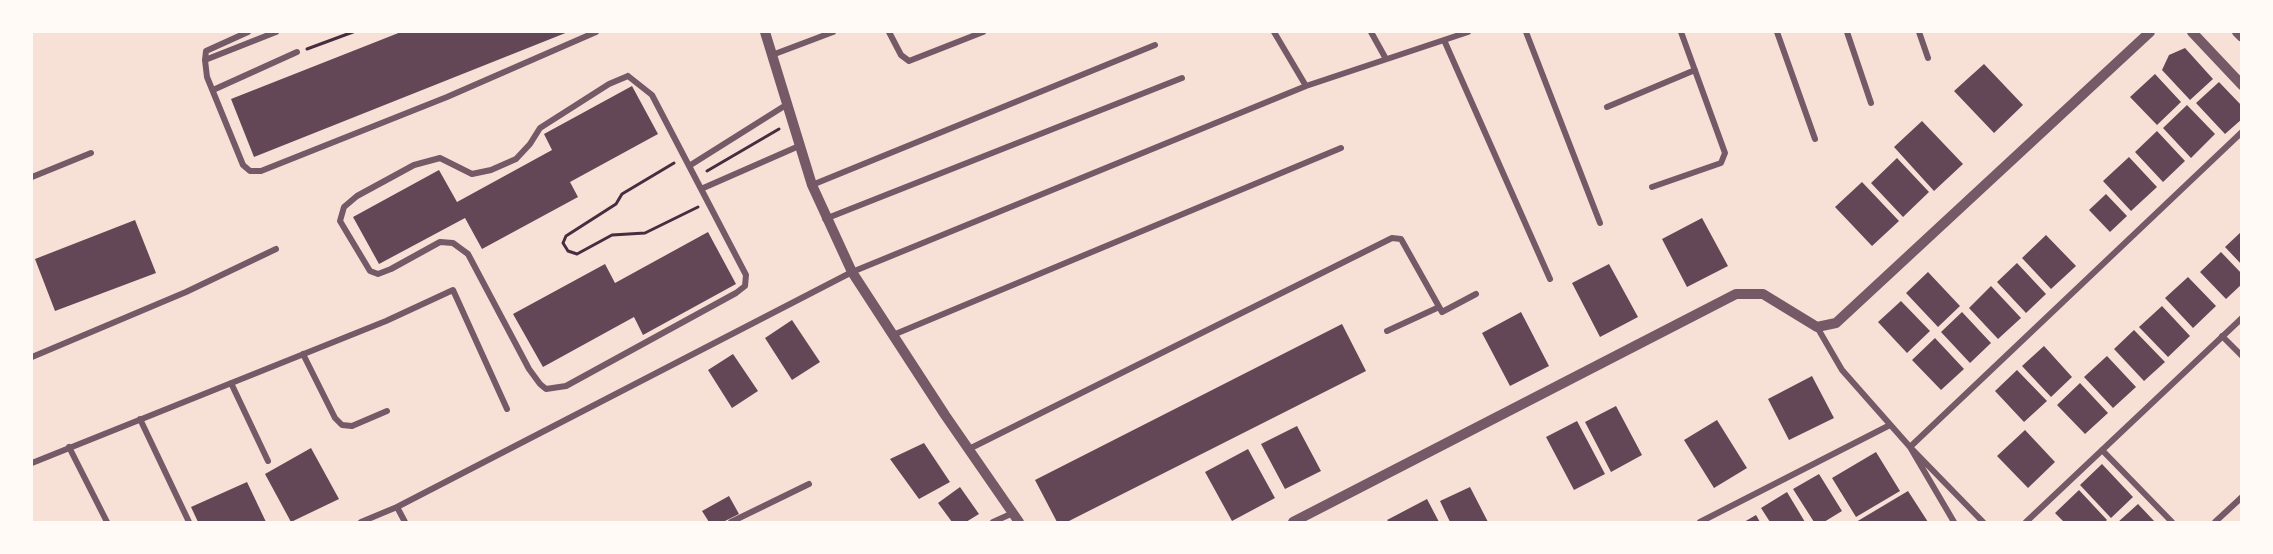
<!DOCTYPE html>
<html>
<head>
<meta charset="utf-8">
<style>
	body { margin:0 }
	#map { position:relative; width:2273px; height:554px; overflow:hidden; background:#f7e1d7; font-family:"Roboto Serif",serif }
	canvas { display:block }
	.frame { position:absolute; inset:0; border:33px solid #fffaf5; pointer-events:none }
</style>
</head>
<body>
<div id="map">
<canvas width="2273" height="554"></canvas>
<div class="frame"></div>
</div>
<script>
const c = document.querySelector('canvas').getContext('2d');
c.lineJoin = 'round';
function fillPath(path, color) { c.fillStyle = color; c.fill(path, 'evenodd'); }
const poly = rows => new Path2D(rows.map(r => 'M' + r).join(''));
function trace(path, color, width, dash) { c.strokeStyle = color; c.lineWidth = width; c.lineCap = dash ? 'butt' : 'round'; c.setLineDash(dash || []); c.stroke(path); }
const building = poly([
	[401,32,568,32,254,157,231,99],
	[2185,48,2213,79,2190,100,2162,70,2169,55],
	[1984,64,2023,105,1994,133,1954,91],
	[2155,74,2181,102,2157,125,2130,97],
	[2219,82,2242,106,2242,119,2225,134,2196,103],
	[632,86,658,134,570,182,578,197,482,249,465,218,379,264,353,217,439,170,457,202,552,150,544,134],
	[2187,105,2215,134,2191,158,2163,128],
	[1922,121,1963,164,1934,191,1894,147],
	[2157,131,2185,161,2163,182,2135,152],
	[2129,157,2157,187,2131,211,2103,181],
	[1897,158,1929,192,1903,217,1871,183],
	[1862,182,1899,221,1872,246,1835,207],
	[2106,194,2127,216,2110,232,2089,210],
	[1702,218,1728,266,1687,287,1662,239],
	[135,220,156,273,55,311,35,259],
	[2242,231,2242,265,2225,247],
	[708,232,736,284,643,335,634,317,543,367,513,314,605,264,615,283],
	[2046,235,2076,266,2051,289,2022,258],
	[2221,252,2242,274,2242,284,2226,299,2200,272],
	[2017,263,2046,294,2026,313,1997,282],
	[1609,264,1638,317,1600,337,1572,283],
	[1928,272,1960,306,1938,327,1906,293],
	[2188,277,2216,306,2193,328,2165,298],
	[1991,286,2021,318,1998,339,1969,308],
	[1901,301,1930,331,1907,353,1878,322],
	[2162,306,2190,336,2168,357,2139,327],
	[1521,312,1549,366,1510,386,1482,333],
	[1962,312,1991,343,1970,363,1941,332],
	[792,320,820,362,792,380,765,338],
	[1342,324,1366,371,1067,522,1057,522,1035,480],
	[2134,330,2165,362,2144,381,2114,349],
	[1935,338,1964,369,1941,390,1912,360],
	[2044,346,2072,377,2051,397,2022,366],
	[733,354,758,391,732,408,708,370],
	[2107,356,2136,387,2113,408,2084,377],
	[2017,370,2047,401,2024,422,1995,391],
	[1812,376,1834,418,1789,440,1768,399],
	[2080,383,2108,413,2085,434,2057,405],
	[1616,406,1642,455,1611,472,1585,422],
	[1717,420,1747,468,1714,488,1684,440],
	[1577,421,1605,474,1574,490,1546,437],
	[1297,426,1321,471,1285,489,1261,444],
	[2025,430,2055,462,2028,488,1997,456],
	[924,443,950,482,919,499,890,459],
	[311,448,339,499,291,522,265,474],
	[1248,449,1275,498,1232,521,1205,472],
	[1876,452,1900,491,1856,517,1832,478],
	[2102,464,2133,497,2111,518,2080,485],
	[1819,474,1842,511,1824,522,1814,522,1793,489],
	[247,482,266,522,198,522,191,507],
	[960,487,979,514,966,522,952,522,938,503],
	[1470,487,1488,522,1450,522,1440,501],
	[2079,490,2107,520,2105,522,2064,522,2055,513],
	[1908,491,1928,522,1856,522],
	[1787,492,1805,522,1770,522,1761,508],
	[729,496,739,514,723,522,709,522,702,511],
	[1427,499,1439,522,1389,522,1387,520],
	[2138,504,2155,522,2118,522],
	[1756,515,1760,522,1744,522]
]);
const path = poly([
	[307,49,353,32],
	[674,163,622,194,616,204,566,236,563,243,568,251,577,254,612,235,645,233,698,207],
	[707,171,779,129]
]);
const minor = poly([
	[248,32,206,51,205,60,207,77,243,165,250,171,261,171,447,97,596,32],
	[889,32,901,55,909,61,983,32],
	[1274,32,1306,86],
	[1371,32,1386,59],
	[1526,32,1600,223],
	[1777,32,1815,139],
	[1847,32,1871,103],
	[1919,32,1928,58],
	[1444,40,1550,279],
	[772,55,833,32],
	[205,60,276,32],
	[628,76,652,95,746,275,745,286,736,293,566,386,546,389,540,384,529,369,468,254,453,243,440,242,391,269,378,274,370,271,340,221,344,207,357,196,414,165,440,158,472,174,491,170,516,159,530,144,540,128,609,84,628,76],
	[213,90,297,52],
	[1607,107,1695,70],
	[689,166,786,105],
	[32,177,91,153],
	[812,185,1155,45],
	[1652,187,1721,163,1725,153,1681,32],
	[701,189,799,146],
	[825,219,1182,78],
	[1817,327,1842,370,1910,447,1954,522],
	[1387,331,1437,308],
	[893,335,1341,148],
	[2222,336,2242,356],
	[303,354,335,418,342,425,352,426,387,411],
	[32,357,186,292,276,249],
	[231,383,268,461],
	[140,419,189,522],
	[69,447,107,522],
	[969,449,1392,238,1401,239,1442,312,1476,294],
	[2102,450,2172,522],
	[32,463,386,321,453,290,507,409],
	[397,507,405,522],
	[361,522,397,507,852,272,1306,86,1468,32],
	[731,522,809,484],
	[993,522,1013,513],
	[1700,522,1890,425],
	[1983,522,1910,447,2242,132],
	[2026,522,2242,318],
	[2215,522,2242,497]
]);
const tertiary = poly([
	[765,32,812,185,852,272,945,415,1019,522],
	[2192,32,2242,85],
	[2237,32,2242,37],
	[1293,522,1736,294,1763,294,1817,327,1836,323,2150,32]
]);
fillPath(building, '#644757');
trace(path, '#4a2c40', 3);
trace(minor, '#755966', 6);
trace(tertiary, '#755966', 10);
</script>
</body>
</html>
